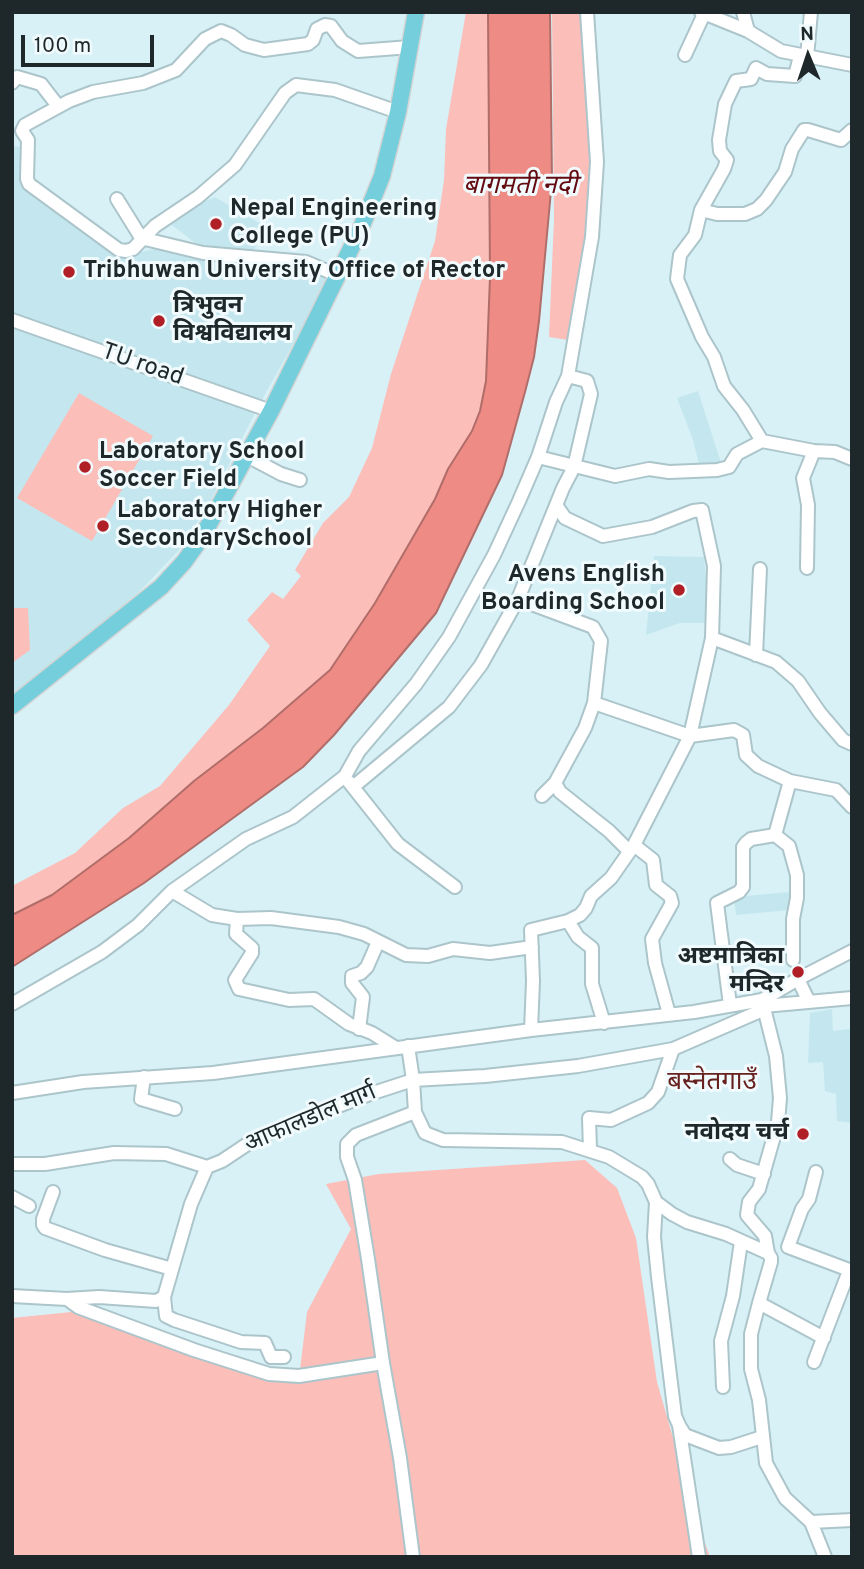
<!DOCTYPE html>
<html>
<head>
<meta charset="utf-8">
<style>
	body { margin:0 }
	#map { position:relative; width:864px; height:1569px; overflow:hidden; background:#d7f1f7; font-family:Overpass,sans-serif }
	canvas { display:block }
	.frame { position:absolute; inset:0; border:14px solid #1e282a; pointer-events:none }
	.north { position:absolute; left:773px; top:21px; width:70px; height:70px; -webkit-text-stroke:5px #f1fbfd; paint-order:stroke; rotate:358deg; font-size:19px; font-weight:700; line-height:28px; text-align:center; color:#1e282a }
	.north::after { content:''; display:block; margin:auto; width:24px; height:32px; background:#1e282a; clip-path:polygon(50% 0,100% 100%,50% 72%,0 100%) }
	.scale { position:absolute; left:21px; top:35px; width:133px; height:32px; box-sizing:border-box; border:4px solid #1e282a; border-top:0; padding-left:9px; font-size:21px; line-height:24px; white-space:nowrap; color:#1e282a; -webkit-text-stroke:5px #f1fbfd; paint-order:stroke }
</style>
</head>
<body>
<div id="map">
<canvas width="864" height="1569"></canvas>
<div class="frame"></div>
<div class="north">N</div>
<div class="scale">100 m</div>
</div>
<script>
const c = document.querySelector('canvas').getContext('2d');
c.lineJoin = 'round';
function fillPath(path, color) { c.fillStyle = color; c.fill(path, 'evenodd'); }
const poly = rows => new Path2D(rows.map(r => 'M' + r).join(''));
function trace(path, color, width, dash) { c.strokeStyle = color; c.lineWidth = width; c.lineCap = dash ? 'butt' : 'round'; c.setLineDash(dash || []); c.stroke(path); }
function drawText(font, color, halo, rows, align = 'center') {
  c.font = font + ' Overpass,"Noto Sans Devanagari",sans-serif'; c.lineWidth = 6; c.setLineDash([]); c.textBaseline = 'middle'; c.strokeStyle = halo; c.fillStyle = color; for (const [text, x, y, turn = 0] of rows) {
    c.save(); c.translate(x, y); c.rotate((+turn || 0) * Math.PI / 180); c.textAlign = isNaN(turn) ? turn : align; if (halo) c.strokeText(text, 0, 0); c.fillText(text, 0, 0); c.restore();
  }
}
const built = poly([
	[15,146,20,147,23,151,24,178,121,256,160,248,315,268,331,276,258,407,210,502,179,550,140,591,71,650,12,695,12,147],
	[215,197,266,227,253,252,203,249,168,222,180,211],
	[698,391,722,466,700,468,693,440,677,398],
	[654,556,704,557,710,623,680,623,646,635],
	[790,892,790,910,736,915,734,897],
	[832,1009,833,1031,850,1029,852,1032,852,1123,837,1121,836,1094,825,1091,823,1062,808,1063,810,1013]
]);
const green = poly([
	[466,12,488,12,490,277,486,381,480,411,472,431,448,468,435,499,375,603,330,670,263,728,194,781,129,838,52,895,12,915,12,886,75,853,123,808,160,786,229,705,270,646,247,620,272,592,283,599,301,576,295,570,323,523,349,497,372,448,391,374,435,241,444,180,446,129],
	[552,12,580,12,590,163,588,219,582,269,568,340,549,337,554,219],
	[79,393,153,436,92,541,17,498],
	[12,608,28,608,30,650,12,663],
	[585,1160,617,1188,636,1238,657,1382,696,1518,710,1557,12,1557,12,1318,81,1311,299,1378,307,1312,351,1229,326,1184,379,1174]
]);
const water = poly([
	[488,12,550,12,552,180,539,321,534,357,525,392,502,475,436,613,334,735,303,767,144,883,12,967,12,915,52,895,129,838,194,781,263,728,330,670,375,603,435,499,448,469,472,431,480,411,486,381,490,277,488,12]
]);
const minor = poly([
	[701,12,748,31,781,51,852,65],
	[743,12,748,31],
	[685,55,704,14],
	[807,57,811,12],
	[12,83,17,77,41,84,58,106],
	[398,112,335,90,296,85,285,93,235,165,198,197,155,226,133,249,126,251,119,250,29,184,27,179,28,140,22,131,25,125,69,101,93,92,143,83,176,70,205,39,221,31,231,35,245,45,264,50,308,44,313,40,317,29,325,25,331,26,342,41,358,51,410,47],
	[117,199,140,236,145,239,203,253,306,262,339,276],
	[701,210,717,214,745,214,757,209,766,200,785,172,792,149,804,130,808,130,841,140,852,130],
	[12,320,271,411],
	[762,441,743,410,724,386,714,357,702,337,677,279,680,255,695,235,701,210,724,169,727,160,720,151,719,140,725,104,736,81,751,79,756,68,767,74,795,76,800,56],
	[247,456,281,474,300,480],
	[538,457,615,476,649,469,669,472,717,470,729,467,737,454,762,441,814,451,835,452,852,459],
	[807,568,808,505,803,478,814,451],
	[518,599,593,627,601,641,594,703,585,728,555,783,542,796],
	[712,638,776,662,798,681,820,713,843,740,852,744],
	[756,655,760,569],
	[594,703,690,736,734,730,743,735,746,755,758,766,790,781,836,790,852,807],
	[349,782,398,844,455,887],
	[555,783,560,792,609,831,629,851],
	[353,787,449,707,481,665,518,599,563,488,574,467,591,394,587,381,568,376],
	[775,835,789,846,797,875,797,898,793,919,793,960],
	[634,845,653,860,656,885,670,896,672,903,652,939,655,963,669,1014],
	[172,891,212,915,237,919,271,918,339,927,364,934,406,955,428,956,453,949,490,953,532,947],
	[237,919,236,934,252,948,252,953,235,980,239,989,289,1000,314,999,349,1024,372,1033,396,1048],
	[568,921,578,937,592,948,592,984,604,1023],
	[809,1002,798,979,852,951],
	[12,1004,102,952,138,925,172,891,246,839,293,817,345,776,359,751,416,684,449,637,494,555,519,501,538,457,556,402,568,376,592,237,597,162,587,12],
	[763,1004,776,1056,780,1098,778,1122,759,1189,749,1202,747,1215,765,1236,768,1253],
	[730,1005,717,903,739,892,743,887,743,847,746,843,751,839,775,835,790,781],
	[764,1006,852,998],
	[359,1029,363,997,352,983,352,976,361,973,367,967,378,942],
	[531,1030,533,981,531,930,568,921,580,915,586,908,591,896,611,878,634,845,690,736,712,638,714,566,702,510,693,511,652,527,603,536,565,518,556,505],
	[144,1077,141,1099,175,1109],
	[12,1093,83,1082,213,1073,531,1030,694,1012,762,1000,798,979],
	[590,1150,589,1118,611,1120,648,1103,658,1092,673,1049],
	[730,1159,737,1165,764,1174],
	[12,1164,45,1164,114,1153,166,1154,207,1167,222,1161,252,1141,278,1129,370,1094,413,1080,408,1046],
	[816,1172,809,1199,802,1209,788,1247,852,1271],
	[53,1192,43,1219,43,1225,45,1228,105,1250,172,1269],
	[12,1197,29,1206],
	[656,1202,672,1214,687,1222,726,1234,768,1253,771,1258,771,1262,759,1303],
	[12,1296,67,1299,78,1307,194,1350,269,1374,299,1376,383,1363],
	[164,1297,166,1316,174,1320,241,1342,265,1343,271,1357,284,1357],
	[67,1299,99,1297,156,1301,164,1297,191,1204,207,1167],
	[824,1338,759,1303,751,1334,751,1369,759,1400,766,1463,785,1498,811,1522,852,1520],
	[814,1362,849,1271],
	[723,1387,721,1341,733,1296,741,1242],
	[680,1427,685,1435,719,1448,731,1447,762,1437],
	[811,1522,825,1557],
	[413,1557,400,1458,383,1363,368,1259,355,1180,347,1157,347,1144,356,1135,415,1112],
	[699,1557,679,1425,675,1416,658,1277,654,1237,656,1202,648,1184,642,1177,609,1157,562,1142,443,1140,425,1133,415,1112,413,1080,485,1076,578,1066,673,1049,765,1009]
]);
const major = poly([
	[12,706,161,587,184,562,202,537,271,411,361,228,382,176,398,112,416,12]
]);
const markers = [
	[216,224,7,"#b01e26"],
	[69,272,7,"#b01e26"],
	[159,321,7,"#b01e26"],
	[85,467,7,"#b01e26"],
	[103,526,7,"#b01e26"],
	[679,590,7,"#b01e26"],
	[798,972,7,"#b01e26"],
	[803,1134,7,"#b01e26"]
];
const poiNames = [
	["Nepal Engineering",230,210],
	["College (PU)",230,238],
	["Tribhuwan University Office of Rector",83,272],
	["त्रिभुवन",173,307],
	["विश्वविद्यालय",173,335],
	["Laboratory School",99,453],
	["Soccer Field",99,481],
	["Laboratory Higher",117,512],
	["SecondarySchool",117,540],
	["Avens English",665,576,"right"],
	["Boarding School",665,604,"right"],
	["अष्टमात्रिका",784,958,"right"],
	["मन्दिर",784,986,"right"],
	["नवोदय चर्च",789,1134,"right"]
];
const streetNames = [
	["TU road",142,366,19],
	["आफालडोल मार्ग",311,1120,-23]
];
const waterNames = [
	["बागमती नदी",520,188]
];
const neighbourhoodNames = [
	["बस्नेतगाउँ",712,1084]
];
fillPath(built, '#c4e7ef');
fillPath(green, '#fcbeb9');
fillPath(water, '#ee8b84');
trace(water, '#b06d69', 2);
trace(minor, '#acc5cb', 16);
trace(major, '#d2d4d4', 19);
trace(minor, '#fff', 12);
trace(major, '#74cedc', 16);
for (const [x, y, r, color] of markers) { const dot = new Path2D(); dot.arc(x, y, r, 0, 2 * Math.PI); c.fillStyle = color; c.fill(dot); trace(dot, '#f1fbfd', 2.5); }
drawText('bold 24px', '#1e282a', '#f1fbfd', poiNames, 'left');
drawText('24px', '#1e282a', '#f1fbfd', streetNames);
drawText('italic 26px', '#630910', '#f1fbfd', waterNames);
drawText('26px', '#672220', '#f1fbfd', neighbourhoodNames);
</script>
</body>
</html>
